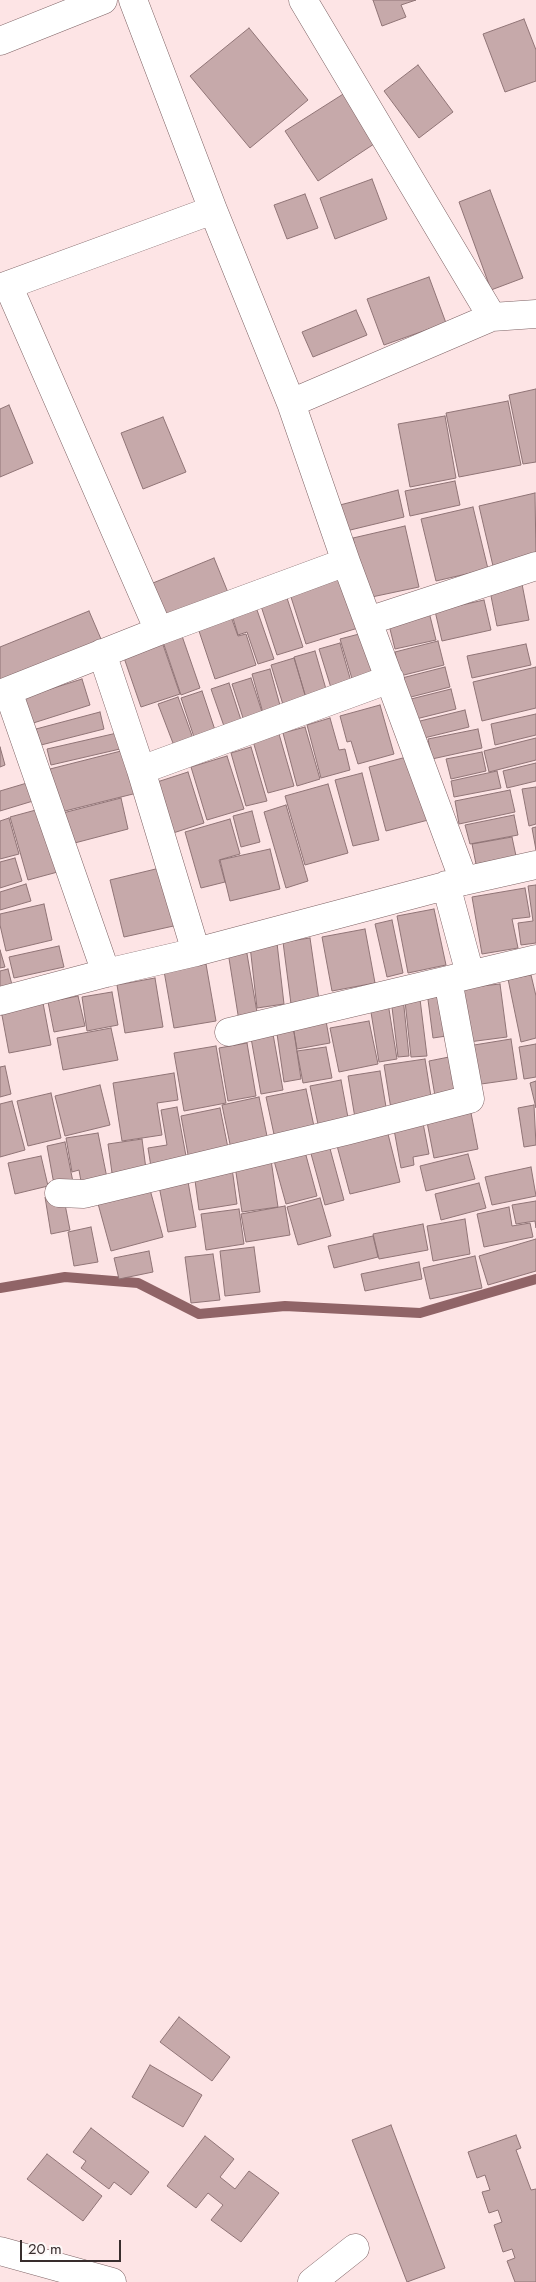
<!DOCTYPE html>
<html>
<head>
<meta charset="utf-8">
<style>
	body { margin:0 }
	#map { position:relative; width:536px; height:2282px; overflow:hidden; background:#fde4e5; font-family:Jost,sans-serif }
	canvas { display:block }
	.scale { position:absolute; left:20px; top:2240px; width:101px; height:22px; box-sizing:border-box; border:2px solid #382d2d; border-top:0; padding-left:6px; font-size:15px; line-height:18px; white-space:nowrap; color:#382d2d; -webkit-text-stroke:4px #fdf7f7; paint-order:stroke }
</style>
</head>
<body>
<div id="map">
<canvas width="536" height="2282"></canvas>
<div class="scale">20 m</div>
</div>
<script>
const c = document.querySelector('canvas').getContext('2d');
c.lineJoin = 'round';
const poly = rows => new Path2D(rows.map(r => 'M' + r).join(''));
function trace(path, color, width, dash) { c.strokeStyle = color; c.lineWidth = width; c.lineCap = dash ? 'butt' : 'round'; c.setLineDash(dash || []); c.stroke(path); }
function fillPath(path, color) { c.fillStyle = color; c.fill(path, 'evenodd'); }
const stream = poly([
	[0,1288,65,1277,138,1283,199,1314,285,1306,420,1313,536,1279]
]);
const building = poly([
	[373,0,416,0,401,5,406,17,382,26,373,0],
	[524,19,536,50,536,81,505,92,483,34,524,19],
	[249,28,308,100,250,148,190,76,249,28],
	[418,65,453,112,419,138,384,91,418,65],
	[348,91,380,140,318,181,285,131,348,91],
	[372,179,387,219,335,239,320,198,372,179],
	[490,190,523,278,491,290,459,202,490,190],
	[305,194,318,228,287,239,274,205,305,194],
	[429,277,446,323,384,345,367,299,429,277],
	[356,310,367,335,313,357,302,332,356,310],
	[536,389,536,462,523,464,509,395,536,389],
	[508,401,521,465,459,477,446,413,508,401],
	[9,405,33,463,0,477,0,409,9,405],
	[445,416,456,478,410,487,398,424,445,416],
	[163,417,186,472,143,489,121,433,163,417],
	[455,481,460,505,410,516,405,491,455,481],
	[398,490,404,517,342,532,336,506,398,490],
	[535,493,536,556,493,566,479,506,535,493],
	[473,507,488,569,436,581,421,519,473,507],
	[405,526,419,587,367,598,353,538,405,526],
	[214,558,231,600,169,624,153,583,214,558],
	[341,578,358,628,306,644,290,594,341,578],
	[522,584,529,620,497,626,490,591,522,584],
	[287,598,303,647,277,655,261,606,287,598],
	[484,600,491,630,442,641,435,611,484,600],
	[256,607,274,659,258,664,247,632,238,635,232,615,256,607],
	[89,611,104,646,0,680,0,647,89,611],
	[429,612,436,640,395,649,388,621,429,612],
	[230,614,238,636,246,634,256,665,215,679,197,625,230,614],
	[181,633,200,688,181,695,162,639,181,633],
	[363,633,376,676,353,682,340,639,363,633],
	[161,639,180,694,141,707,122,652,161,639],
	[438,641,444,665,400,676,395,652,438,641],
	[340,643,352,685,332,691,319,649,340,643],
	[526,644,531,665,472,678,467,656,526,644],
	[315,651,328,696,307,702,294,657,315,651],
	[294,658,307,701,284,708,271,665,294,658],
	[445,667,450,687,407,698,402,678,445,667],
	[536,667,536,708,482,721,473,682,536,667],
	[270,669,281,709,263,713,252,674,270,669],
	[251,678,263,715,244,721,232,684,251,678],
	[82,679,90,705,27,725,19,699,82,679],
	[229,683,242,723,225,729,211,689,229,683],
	[451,689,456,709,412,720,407,700,451,689],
	[202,691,216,733,195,740,181,698,202,691],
	[178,697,195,744,176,751,158,704,178,697],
	[380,705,394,754,358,764,351,741,347,742,340,716,380,705],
	[465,710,469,727,420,739,416,722,465,710],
	[100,712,104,729,41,745,36,729,100,712],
	[536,714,536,735,495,745,491,724,536,714],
	[330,718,339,750,345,749,350,770,321,778,307,725,330,718],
	[305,727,320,779,297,786,283,733,305,727],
	[478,729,482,748,432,759,428,739,478,729],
	[117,733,120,749,51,765,47,749,117,733],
	[279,734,294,786,268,793,253,741,279,734],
	[536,738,536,760,489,772,484,751,536,738],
	[0,747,5,765,0,767,0,747],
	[251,747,267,801,246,806,231,753,251,747],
	[125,750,137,793,61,812,50,769,125,750],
	[482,752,486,771,451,779,446,759,482,752],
	[414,755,432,819,386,831,369,767,414,755],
	[227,756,244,809,207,820,191,767,227,756],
	[536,763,536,781,507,788,503,771,536,763],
	[497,771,501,788,454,797,451,781,497,771],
	[188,772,204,823,170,834,154,783,188,772],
	[362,773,379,840,353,846,335,780,362,773],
	[27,783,33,801,0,811,0,791,27,783],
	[328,784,348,853,305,865,285,796,328,784],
	[536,787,536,824,529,826,522,789,536,787],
	[510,790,515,812,459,824,455,801,510,790],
	[121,798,128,829,67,845,59,814,121,798],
	[286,805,308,881,286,888,264,812,286,805],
	[47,807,65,870,28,880,10,817,47,807],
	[252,811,260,842,241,847,233,816,252,811],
	[514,815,518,835,470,844,465,825,514,815],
	[9,818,19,854,0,859,0,821,9,818],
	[230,819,240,854,219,860,225,882,201,888,185,832,230,819],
	[536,827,536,850,532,828,536,827],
	[512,837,516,856,476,864,472,844,512,837],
	[270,849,280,889,230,901,220,860,270,849],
	[15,858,22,881,0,888,0,862,15,858],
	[164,867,178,925,124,937,110,880,164,867],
	[26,884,31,901,0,910,0,892,26,884],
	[536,885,536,943,521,945,518,923,533,921,528,886,536,885],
	[525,888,530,917,512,919,518,948,482,954,472,897,525,888],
	[44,904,52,940,6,951,0,925,0,914,44,904],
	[434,909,446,965,408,973,397,916,434,909],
	[392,920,403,973,387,977,375,924,392,920],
	[365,929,375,983,332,991,322,937,365,929],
	[310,938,319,1000,291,1004,283,942,310,938],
	[277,943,284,1004,257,1008,250,946,277,943],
	[59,946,64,967,14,978,9,957,59,946],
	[246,948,258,1018,239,1021,228,952,246,948],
	[0,950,5,967,0,968,0,950],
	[206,964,216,1021,174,1028,164,971,206,964],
	[8,969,13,989,0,992,0,971,8,969],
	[531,975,536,996,536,1038,521,1042,508,979,531,975],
	[155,978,163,1027,125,1033,117,985,155,978],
	[500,984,507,1037,461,1043,455,989,500,984],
	[447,989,453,1035,433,1038,427,992,447,989],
	[112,992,118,1025,87,1031,82,997,112,992],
	[78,996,85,1026,54,1032,48,1002,78,996],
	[403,997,409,1056,398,1057,391,999,403,997],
	[420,999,427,1056,411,1057,405,1001,420,999],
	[43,1003,51,1045,9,1053,1,1010,43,1003],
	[388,1003,397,1059,379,1062,370,1006,388,1003],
	[326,1021,330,1043,297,1049,293,1027,326,1021],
	[369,1021,378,1064,339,1072,330,1028,369,1021],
	[293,1025,301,1079,284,1082,276,1027,293,1025],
	[111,1028,118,1060,63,1070,57,1038,111,1028],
	[273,1034,283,1090,261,1094,251,1038,273,1034],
	[511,1039,517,1079,474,1085,468,1046,511,1039],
	[247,1043,256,1096,228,1101,219,1048,247,1043],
	[536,1044,536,1077,524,1079,519,1047,536,1044],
	[216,1046,226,1103,184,1111,174,1053,216,1046],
	[326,1047,332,1078,303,1083,297,1051,326,1047],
	[454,1056,460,1092,435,1096,429,1061,454,1056],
	[425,1059,432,1103,391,1109,384,1065,425,1059],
	[5,1066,11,1094,0,1097,0,1067,5,1066],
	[380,1071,387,1113,355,1118,348,1076,380,1071],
	[174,1073,178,1100,157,1103,162,1135,122,1141,113,1083,174,1073],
	[341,1080,349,1123,319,1129,310,1086,341,1080],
	[536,1081,536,1108,530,1083,536,1081],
	[100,1085,110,1125,65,1136,55,1096,100,1085],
	[306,1089,315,1131,275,1139,266,1097,306,1089],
	[51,1093,61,1138,28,1146,17,1101,51,1093],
	[259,1097,268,1141,231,1149,222,1105,259,1097],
	[12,1101,25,1150,0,1157,0,1104,12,1101],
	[534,1105,536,1145,524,1147,518,1108,534,1105],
	[177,1107,188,1167,152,1173,148,1148,167,1145,161,1110,177,1107],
	[220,1108,229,1153,189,1160,181,1116,220,1108],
	[471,1113,478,1149,434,1158,427,1122,471,1113],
	[422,1118,429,1154,413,1157,414,1165,401,1168,393,1124,422,1118],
	[387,1130,400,1182,350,1194,336,1142,387,1130],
	[98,1133,108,1183,82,1187,79,1170,72,1172,66,1138,98,1133],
	[142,1139,146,1169,112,1173,108,1144,142,1139],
	[65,1142,74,1187,55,1190,47,1146,65,1142],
	[329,1145,344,1200,325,1205,310,1150,329,1145],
	[304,1148,317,1196,286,1204,273,1157,304,1148],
	[468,1154,475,1179,426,1191,420,1166,468,1154],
	[41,1156,48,1186,15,1194,8,1163,41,1156],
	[271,1160,278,1207,242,1212,235,1166,271,1160],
	[531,1167,536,1196,492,1205,485,1177,531,1167],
	[232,1168,237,1204,199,1210,194,1173,232,1168],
	[187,1176,196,1227,168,1232,158,1181,187,1176],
	[479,1183,486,1208,441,1220,435,1194,479,1183],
	[149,1186,163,1237,111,1251,97,1200,149,1186],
	[63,1194,70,1230,51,1234,45,1197,63,1194],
	[320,1198,331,1236,298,1245,287,1207,320,1198],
	[536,1201,536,1228,535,1221,516,1224,512,1205,536,1201],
	[285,1206,290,1235,246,1242,241,1214,285,1206],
	[509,1207,512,1226,530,1223,533,1237,484,1247,477,1214,509,1207],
	[239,1209,244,1244,206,1250,201,1214,239,1209],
	[465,1219,470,1254,433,1261,427,1226,465,1219],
	[423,1224,428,1250,379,1259,373,1234,423,1224],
	[91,1227,98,1262,74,1266,68,1232,91,1227],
	[373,1236,378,1257,334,1268,328,1246,373,1236],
	[536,1239,536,1271,488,1285,479,1256,536,1239],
	[254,1247,260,1292,225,1296,220,1251,254,1247],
	[149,1251,153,1272,119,1279,114,1258,149,1251],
	[213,1254,220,1300,191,1303,185,1257,213,1254],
	[475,1256,482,1288,430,1299,423,1268,475,1256],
	[419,1262,422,1279,365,1291,361,1274,419,1262],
	[179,2017,230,2057,212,2081,160,2042,179,2017],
	[150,2065,202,2095,183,2127,132,2097,150,2065],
	[391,2125,445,2268,407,2282,352,2140,391,2125],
	[91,2128,149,2172,131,2195,114,2182,109,2189,81,2168,86,2161,73,2152,91,2128],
	[516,2135,521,2148,516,2150,531,2190,536,2189,536,2282,515,2282,507,2261,515,2258,512,2249,503,2252,494,2225,502,2222,498,2210,489,2213,482,2192,490,2190,485,2175,477,2178,468,2152,516,2135],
	[205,2136,234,2159,220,2177,235,2189,249,2171,279,2193,241,2242,211,2220,223,2205,208,2193,196,2208,167,2186,205,2136],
	[47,2154,102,2196,83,2221,27,2179,47,2154]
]);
const street = poly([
	[133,0,213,210,291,403,346,562,464,881],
	[303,0,492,317],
	[0,41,103,0],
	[8,285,159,631],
	[0,288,213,210],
	[291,403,492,317,536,314],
	[368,621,536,566],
	[102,653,141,770,196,952],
	[8,691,106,973],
	[0,694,159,631,346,562],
	[141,770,390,679],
	[446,885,470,974],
	[0,1001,106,973,196,952,464,881,536,865],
	[229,1032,536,959],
	[59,1193,84,1194,346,1131,470,1099,448,980],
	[0,2251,112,2282],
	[312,2282,355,2248]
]);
trace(stream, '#906467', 10);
fillPath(building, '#c6a9aa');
trace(building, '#907476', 1);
trace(street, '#7e6365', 29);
trace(street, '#fff', 28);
</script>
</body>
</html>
